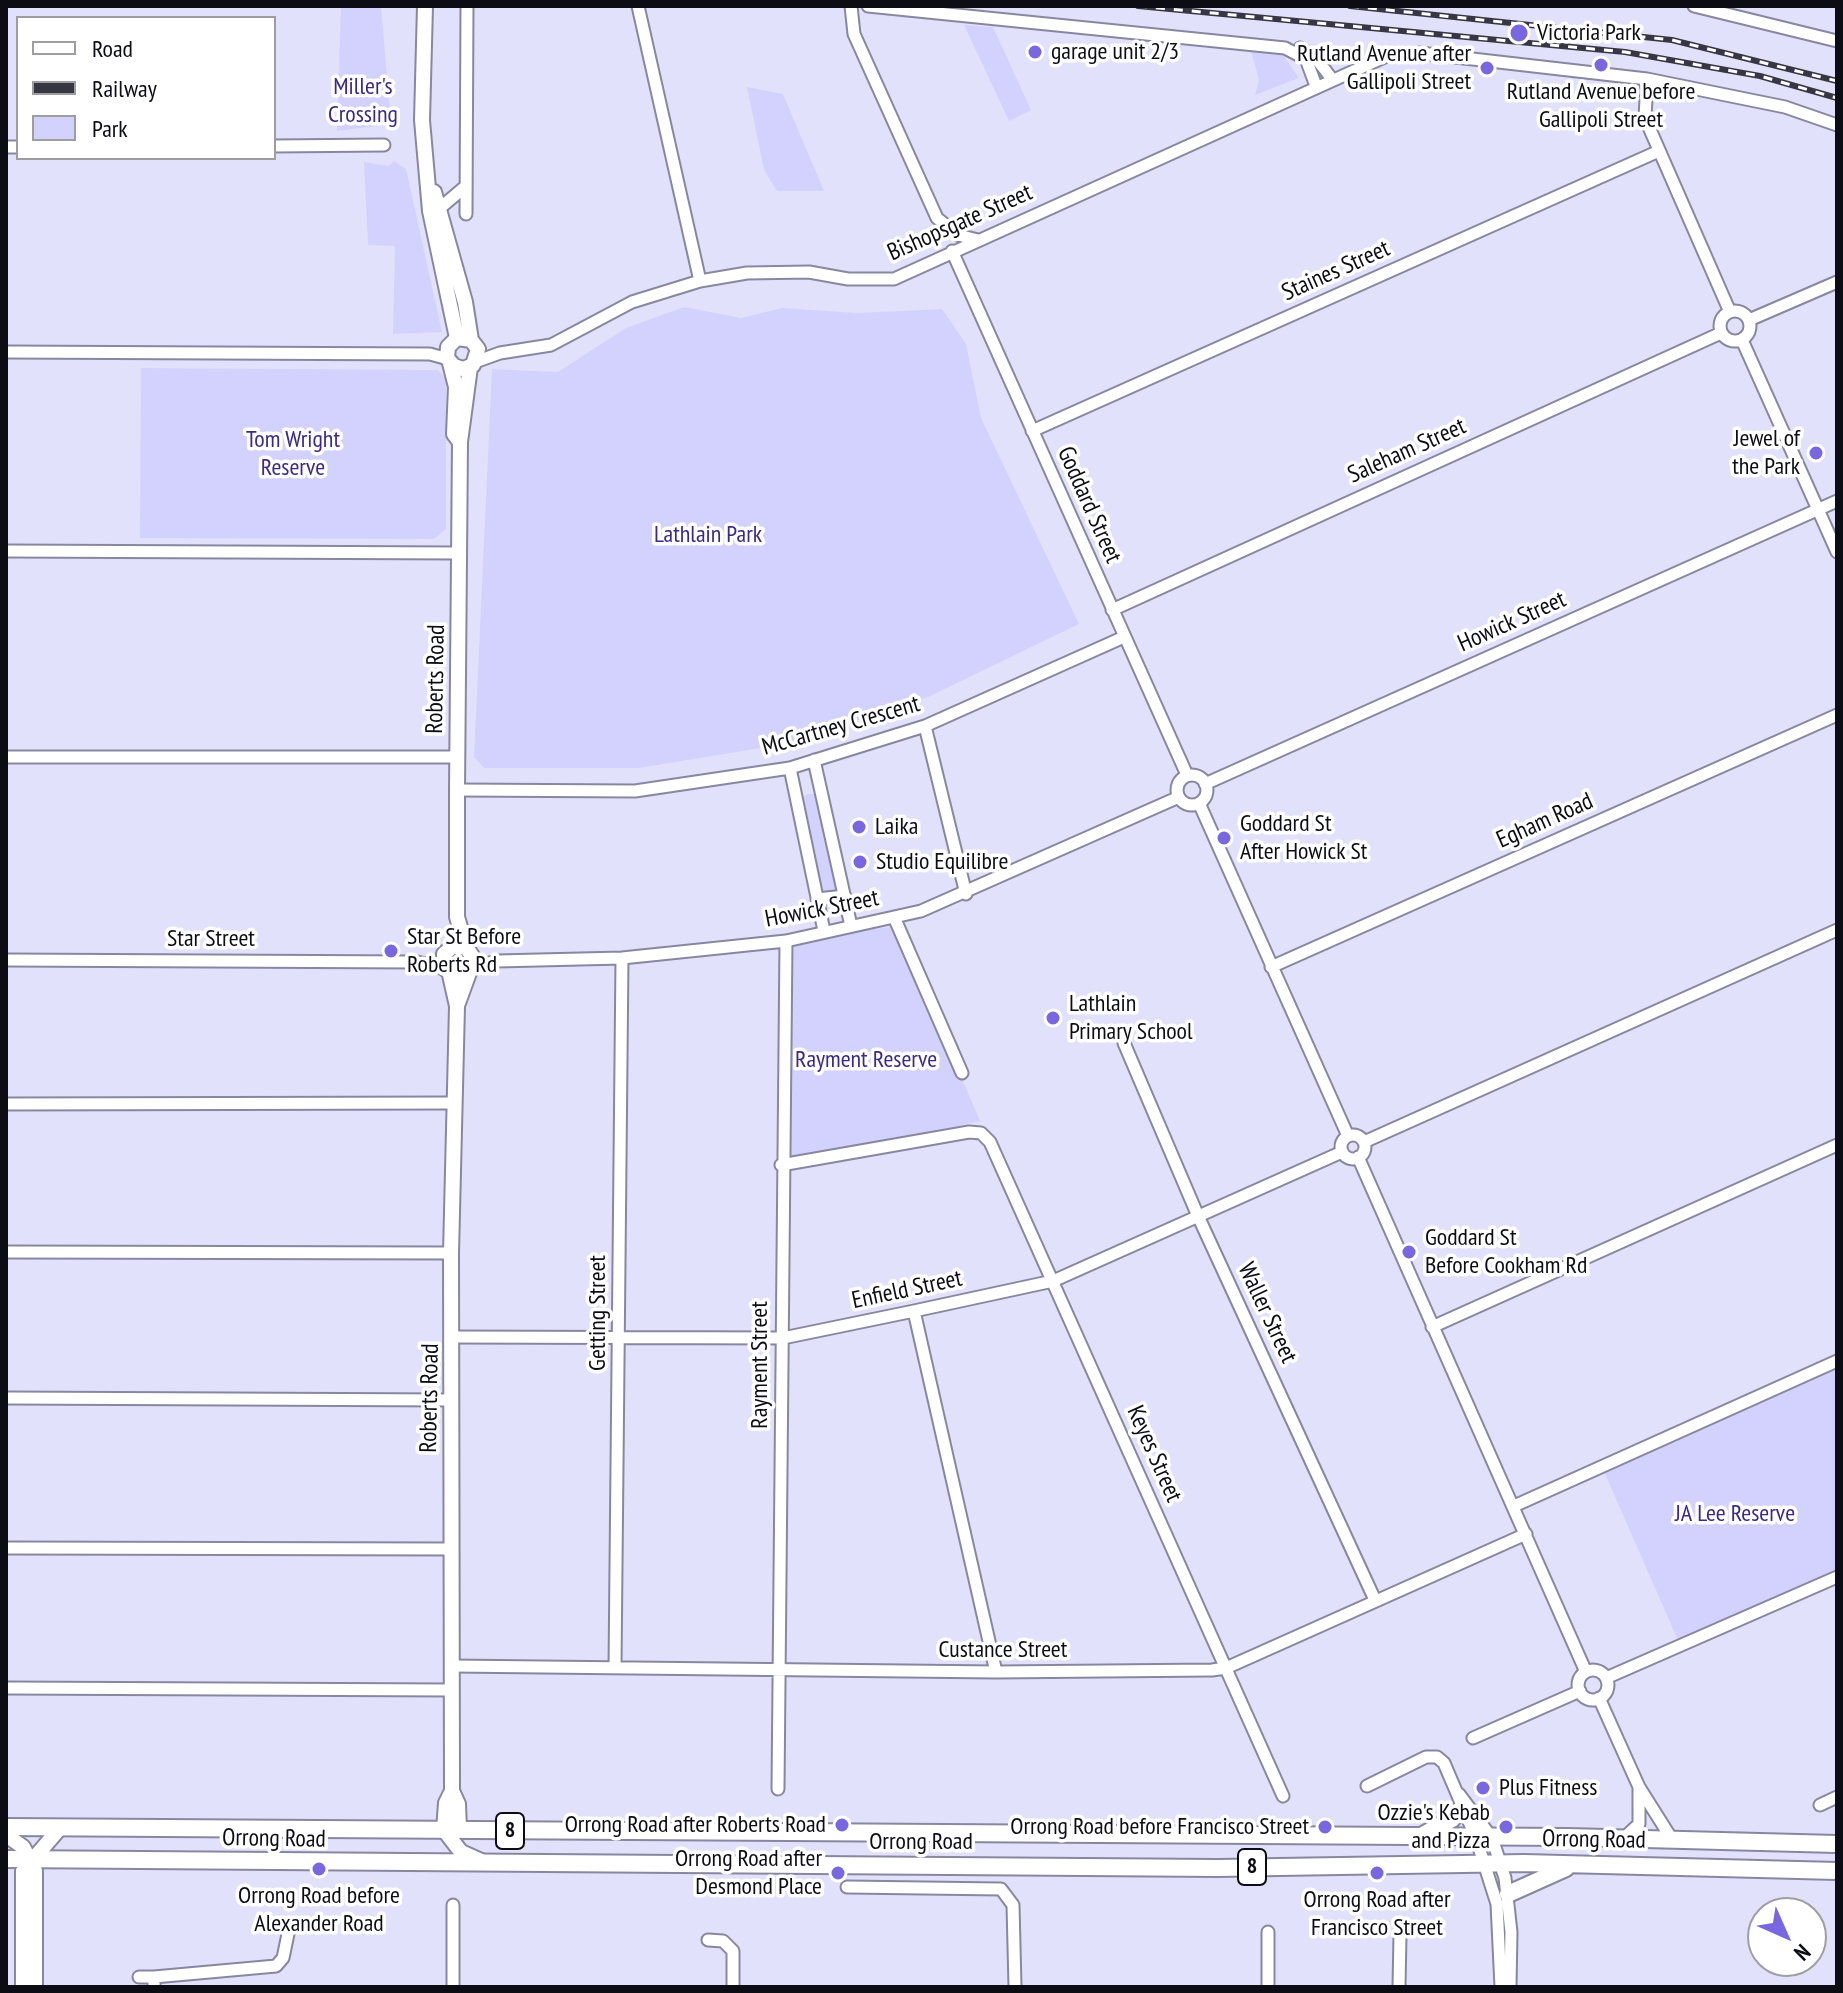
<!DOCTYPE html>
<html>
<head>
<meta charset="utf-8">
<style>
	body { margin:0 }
	#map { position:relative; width:1843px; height:1993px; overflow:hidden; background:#e2e1fc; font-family:"PT Sans Narrow",sans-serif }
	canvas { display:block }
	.frame { position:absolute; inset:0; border:8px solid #0c0c15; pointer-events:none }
	.legend { position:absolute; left:16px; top:16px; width:260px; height:144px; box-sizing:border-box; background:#fff; border:2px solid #9e9ea1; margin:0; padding:10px 14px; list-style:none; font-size:24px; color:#0c0c15 }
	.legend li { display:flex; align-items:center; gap:16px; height:40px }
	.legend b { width:40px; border:2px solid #9e9ea1 }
	.north { position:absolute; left:1747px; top:1897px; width:80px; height:80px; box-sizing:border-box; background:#fff; border:2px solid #9e9ea1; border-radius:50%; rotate:135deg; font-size:22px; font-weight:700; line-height:32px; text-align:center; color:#0c0c15 }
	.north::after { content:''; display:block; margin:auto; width:28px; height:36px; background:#7966e1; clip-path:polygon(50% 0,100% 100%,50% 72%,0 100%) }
</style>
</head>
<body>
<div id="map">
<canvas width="1843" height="1993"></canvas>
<div class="frame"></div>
<ul class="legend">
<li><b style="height:10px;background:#fff"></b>Road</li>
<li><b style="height:10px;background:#373743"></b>Railway</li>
<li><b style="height:22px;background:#d3d2ff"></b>Park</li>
</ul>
<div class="north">N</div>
</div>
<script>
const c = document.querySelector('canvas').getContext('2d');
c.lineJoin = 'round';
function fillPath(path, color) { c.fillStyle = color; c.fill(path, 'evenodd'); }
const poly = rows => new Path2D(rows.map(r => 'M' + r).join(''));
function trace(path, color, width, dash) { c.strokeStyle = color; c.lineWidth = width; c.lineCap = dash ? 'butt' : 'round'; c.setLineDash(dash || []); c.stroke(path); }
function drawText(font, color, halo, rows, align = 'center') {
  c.font = font + ' "PT Sans Narrow",sans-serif'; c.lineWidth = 7; c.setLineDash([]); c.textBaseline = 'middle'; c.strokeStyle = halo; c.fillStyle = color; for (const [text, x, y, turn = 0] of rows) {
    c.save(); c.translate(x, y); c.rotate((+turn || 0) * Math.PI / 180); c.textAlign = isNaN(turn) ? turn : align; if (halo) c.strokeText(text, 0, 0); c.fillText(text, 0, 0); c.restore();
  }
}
const green = poly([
	[341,6,381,6,391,124,337,131],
	[964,25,993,27,1031,110,1009,121],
	[1251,51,1283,55,1299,78,1255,95,1259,80],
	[747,87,783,94,824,191,777,191,764,170],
	[394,161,406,169,442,332,393,334,395,246,368,245,364,162,388,166],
	[684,307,741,318,782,308,858,313,942,309,966,344,981,418,1079,624,928,697,785,744,639,768,484,768,474,757,492,369,558,372,626,328],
	[141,368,438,370,446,378,446,529,434,539,140,538],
	[808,794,820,794,845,896,817,899,797,800],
	[897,926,980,1121,781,1165,786,941],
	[1837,1361,1837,1577,1680,1645,1602,1467]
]);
const minor = poly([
	[638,6,700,281],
	[851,6,854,34,937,218,958,235,978,240],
	[868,6,1285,48,1306,59,1316,86],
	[1694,6,1837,41],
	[1300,48,1315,57,1332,79],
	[1647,79,1645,118,1730,312],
	[274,146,384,145],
	[6,147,18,147],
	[440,208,466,186],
	[466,214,467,6],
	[952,251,1187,775],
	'1720 326a15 15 0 1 1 30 0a15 15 0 1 1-30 0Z',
	[1749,320,1837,282],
	[1742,340,1837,552],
	[6,352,430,354,448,359],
	[475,362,500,353,551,345,632,302,700,281,747,273,809,272,848,279,894,279,1389,55,1420,53,1647,79,1785,107,1837,125],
	[1032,431,1659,151],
	[6,551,459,553],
	[1112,610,1721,333],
	[925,726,966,894],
	[6,757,457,757],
	[814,760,851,926],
	[790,768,824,931],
	'1177 790a15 15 0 1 1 30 0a15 15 0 1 1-30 0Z',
	[1205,784,1837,501],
	[457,790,635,791,790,768,925,726,1124,637],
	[1199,803,1348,1136],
	[817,899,845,896],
	[894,917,962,1073],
	[6,960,417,962,444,968],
	[1271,967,1837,715],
	[472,968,497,961,622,958,786,941,921,911,1179,797],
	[1124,1043,1198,1216,1375,1600],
	[6,1104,454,1103],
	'1341 1147a12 12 0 1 1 24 0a12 12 0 1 1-24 0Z',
	[1364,1142,1837,930],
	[1358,1157,1586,1672],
	[781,1165,969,1132,981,1133,990,1142,1283,1796],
	[6,1252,451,1253],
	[914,1311,996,1672],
	[1432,1327,1837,1145],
	[453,1337,783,1338,914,1311,1053,1281,1342,1152],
	[6,1398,451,1400],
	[1514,1506,1837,1361],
	[6,1548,452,1549],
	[452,1666,996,1672,1212,1670,1226,1668,1526,1534],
	[615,1668,622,958],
	'1578 1685a15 15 0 1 1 30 0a15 15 0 1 1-30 0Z',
	[1606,1678,1837,1577],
	[6,1688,451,1690],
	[1599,1698,1639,1787,1673,1841],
	[1473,1738,1580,1691],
	[1367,1786,1426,1757,1437,1757,1444,1763,1476,1838,1497,1904,1501,1987],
	[778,1789,786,941],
	[1459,1794,1492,1838,1505,1878,1511,1932,1510,1987],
	[1820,1805,1837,1797],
	[1624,1838,1639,1824,1639,1787],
	[847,1887,1001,1889,1013,1905,1015,1987],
	[453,1905,453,1987],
	[708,1940,723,1941,733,1951,733,1987],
	[139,1977,154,1977],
	[154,1987,154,1977,276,1966,283,1958,288,1934],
	[1268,1987,1268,1932],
	[1399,1987,1400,1935]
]);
const major = poly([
	[425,6,422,120,430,211,457,338],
	[434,192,465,302,471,340,478,349,473,365,463,369,454,366,447,358,448,347,457,338,471,340],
	[450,363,456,387,454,434,460,442],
	[466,947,457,917,457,790,460,442,470,367],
	[450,975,457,1006,451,1253,452,1791,446,1803,444,1830,461,1852,481,1861],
	[458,1003,474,959,466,947,452,947,444,954,444,968,455,976,466,975],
	[452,1791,458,1804,459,1830],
	[6,1835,23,1847,35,1871,35,1987],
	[23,1987,23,1871,60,1828]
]);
const highway = poly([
	[6,1827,1568,1837,1837,1844],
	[1423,1835,1452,1819,1461,1809],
	[6,1859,1218,1868,1524,1863,1837,1871],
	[1508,1894,1566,1868]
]);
const rail = poly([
	[1138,6,1625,52,1760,76,1837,98],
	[1350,6,1672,40,1837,81]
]);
const markers = [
	[1519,33,10,"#7966e1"],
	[1035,52,8,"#7966e1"],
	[1601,65,8,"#7966e1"],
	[1487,68,8,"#7966e1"],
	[1816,453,8,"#7966e1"],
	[859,827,8,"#7966e1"],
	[1224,838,8,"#7966e1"],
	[860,862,8,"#7966e1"],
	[391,951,8,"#7966e1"],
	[1053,1018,8,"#7966e1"],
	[1409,1252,8,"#7966e1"],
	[1483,1788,8,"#7966e1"],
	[842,1825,8,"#7966e1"],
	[1325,1827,8,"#7966e1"],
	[1506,1827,8,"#7966e1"],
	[319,1869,8,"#7966e1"],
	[838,1873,8,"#7966e1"],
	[1377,1873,8,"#7966e1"]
];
const shields = [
	[510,1831,28],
	[1252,1867,28]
];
const shieldNames = [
	["8",510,1831],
	["8",1252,1867]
];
const poiNames = [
	["Victoria Park",1537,33],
	["garage unit 2/3",1051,52],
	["Rutland Avenue after",1471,54,"right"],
	["Gallipoli Street",1471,82,"right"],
	["Rutland Avenue before",1601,92,"center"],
	["Gallipoli Street",1601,120,"center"],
	["Jewel of",1800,439,"right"],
	["the Park",1800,467,"right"],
	["Goddard St",1240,824],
	["After Howick St",1240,852],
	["Laika",875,827],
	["Studio Equilibre",876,862],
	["Star St Before",407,937],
	["Roberts Rd",407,965],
	["Lathlain",1069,1004],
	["Primary School",1069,1032],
	["Goddard St",1425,1238],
	["Before Cookham Rd",1425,1266],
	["Plus Fitness",1499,1788],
	["Ozzie's Kebab",1490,1813,"right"],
	["and Pizza",1490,1841,"right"],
	["Orrong Road after Roberts Road",826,1825,"right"],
	["Orrong Road before Francisco Street",1309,1827,"right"],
	["Orrong Road after",822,1859,"right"],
	["Desmond Place",822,1887,"right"],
	["Orrong Road before",319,1896,"center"],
	["Alexander Road",319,1924,"center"],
	["Orrong Road after",1377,1900,"center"],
	["Francisco Street",1377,1928,"center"]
];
const parkNames = [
	["Miller's",363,87],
	["Crossing",363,115],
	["Tom Wright",293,440],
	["Reserve",293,468],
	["Lathlain Park",708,535],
	["Rayment Reserve",866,1060],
	["JA Lee Reserve",1735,1514]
];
const streetNames = [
	["Bishopsgate Street",960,223,-24],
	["Staines Street",1336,271,-24],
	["Saleham Street",1407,451,-24],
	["Goddard Street",1089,505,66],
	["Howick Street",1512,622,-24],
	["Roberts Road",436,679,-89],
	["McCartney Crescent",841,726,-16],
	["Egham Road",1545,821,-24],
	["Howick Street",822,909,-11],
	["Star Street",211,939],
	["Enfield Street",907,1290,-12],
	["Getting Street",598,1313,-90],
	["Waller Street",1267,1313,65],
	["Rayment Street",760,1365,-90],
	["Roberts Road",430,1398,-89],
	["Keyes Street",1154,1454,66],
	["Custance Street",1003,1650],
	["Orrong Road",274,1839,1],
	["Orrong Road",1594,1840,1],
	["Orrong Road",921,1842]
];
fillPath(green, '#d3d2ff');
trace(minor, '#8887a0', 15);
trace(major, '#8887a0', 18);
trace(highway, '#8887a0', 20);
trace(minor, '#fff', 11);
trace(major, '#fff', 14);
trace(highway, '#fff', 16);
trace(rail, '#373743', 6);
trace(rail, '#fff', 3, [9]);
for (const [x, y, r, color] of markers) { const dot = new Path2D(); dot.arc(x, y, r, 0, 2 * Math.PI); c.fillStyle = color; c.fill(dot); trace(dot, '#fff', 3); }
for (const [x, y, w] of shields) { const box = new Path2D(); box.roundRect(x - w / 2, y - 18, w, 36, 6); c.fillStyle = '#fff'; c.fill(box); trace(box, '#0c0c15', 2); }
drawText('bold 22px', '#0c0c15', null, shieldNames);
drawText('24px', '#0c0c15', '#fff', poiNames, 'left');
drawText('24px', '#3c2886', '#fff', parkNames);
drawText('24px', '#0c0c15', '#fff', streetNames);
</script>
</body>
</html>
